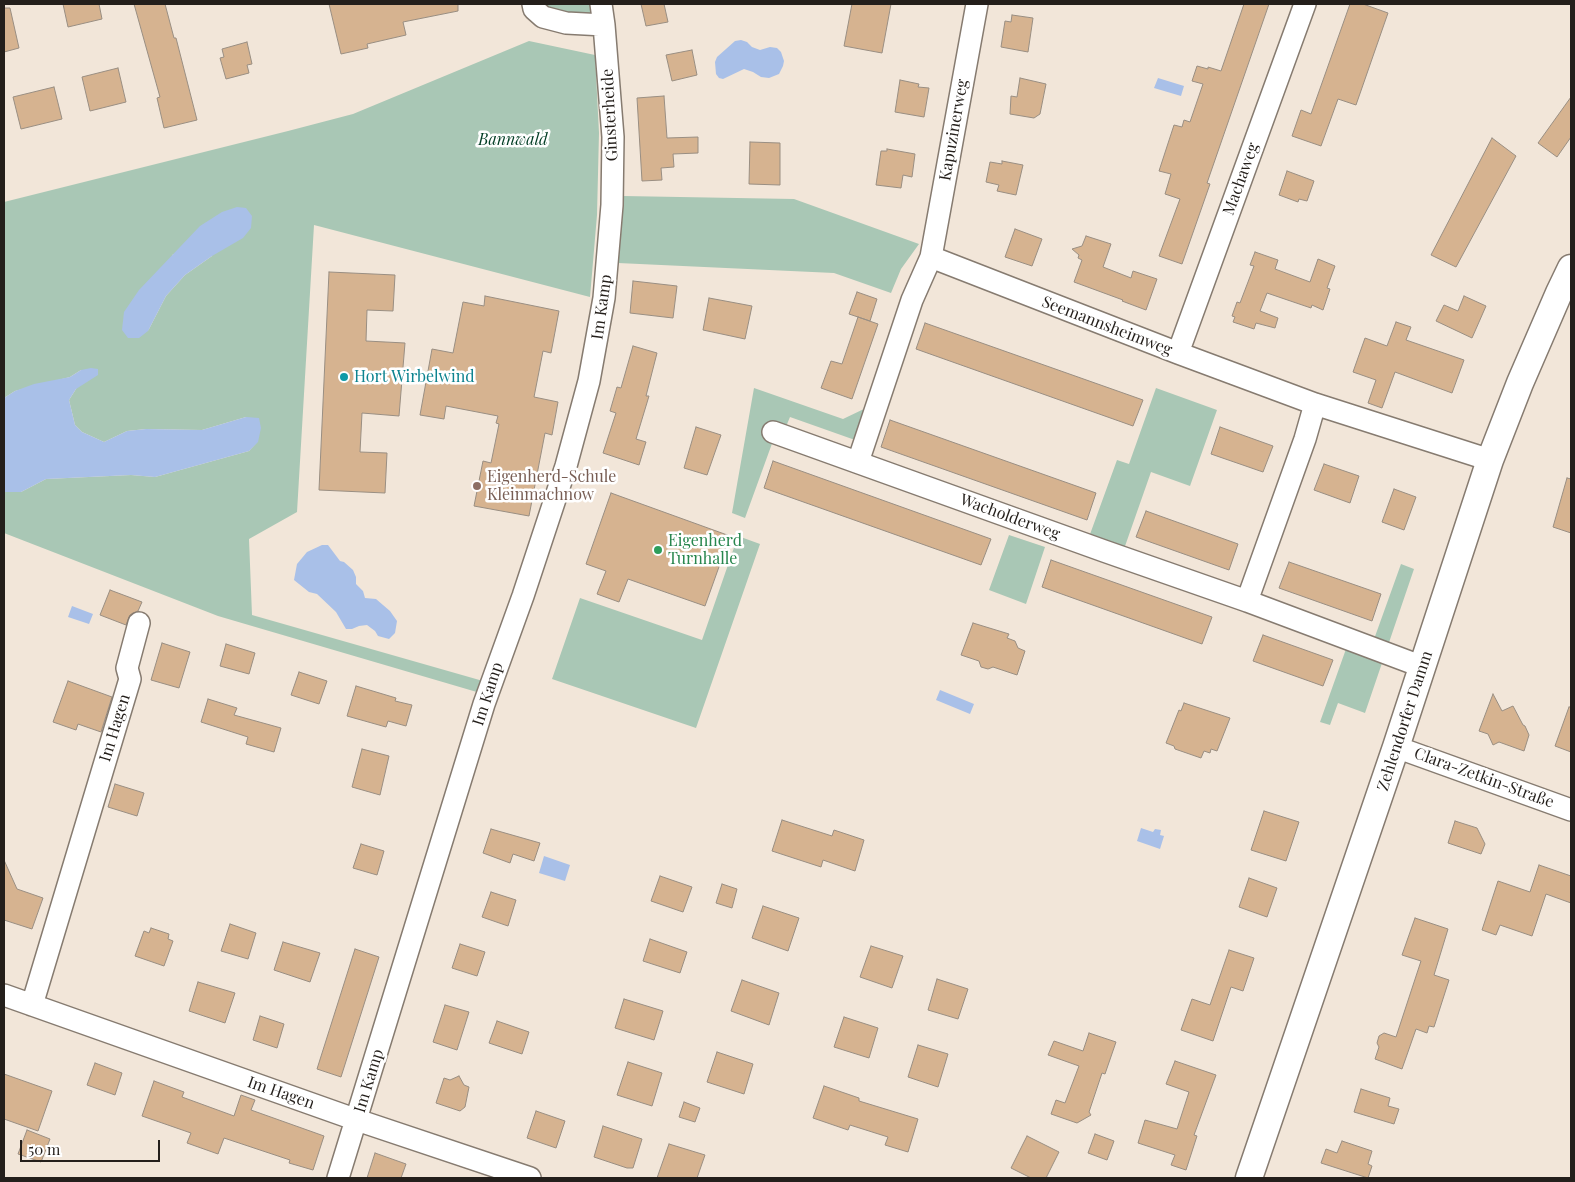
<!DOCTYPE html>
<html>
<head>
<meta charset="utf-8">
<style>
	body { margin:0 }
	#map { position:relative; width:1575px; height:1182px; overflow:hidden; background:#f2e6d9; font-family:"Playfair Display",serif }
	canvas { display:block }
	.frame { position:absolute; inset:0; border:5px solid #241f1b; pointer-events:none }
	.scale { position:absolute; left:20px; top:1140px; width:140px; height:22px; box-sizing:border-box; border:2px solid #241f1b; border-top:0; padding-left:6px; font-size:15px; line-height:18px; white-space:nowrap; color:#241f1b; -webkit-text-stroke:4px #fff; paint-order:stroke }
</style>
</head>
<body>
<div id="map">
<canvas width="1575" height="1182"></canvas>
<div class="frame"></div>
<div class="scale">50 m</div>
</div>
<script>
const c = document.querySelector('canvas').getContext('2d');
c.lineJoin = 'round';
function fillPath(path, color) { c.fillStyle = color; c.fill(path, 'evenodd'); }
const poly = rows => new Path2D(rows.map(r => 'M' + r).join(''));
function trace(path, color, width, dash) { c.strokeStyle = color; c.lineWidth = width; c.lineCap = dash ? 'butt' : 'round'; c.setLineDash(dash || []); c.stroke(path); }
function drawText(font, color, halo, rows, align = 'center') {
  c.font = font + ' "Playfair Display",serif'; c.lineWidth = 5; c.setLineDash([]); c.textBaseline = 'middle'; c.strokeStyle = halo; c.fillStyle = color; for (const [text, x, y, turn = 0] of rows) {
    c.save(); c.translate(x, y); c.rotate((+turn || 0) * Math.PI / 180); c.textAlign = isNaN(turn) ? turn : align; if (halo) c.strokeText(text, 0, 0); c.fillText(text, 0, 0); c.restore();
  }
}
const green = poly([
	[533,4,601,4,604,25],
	[529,41,595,55,599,133,597,215,590,297,314,225,297,512,249,539,252,615,490,683,487,695,218,616,4,533,4,492,21,492,46,479,131,475,155,477,249,451,258,441,246,417,202,430,146,429,127,431,104,442,82,432,75,425,69,400,76,389,81,370,70,377,15,391,4,398,4,202,288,131,353,114],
	[173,254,212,256,185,275,166,296,148,331],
	[623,196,794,199,919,244,901,269,891,293,834,273,618,263],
	[754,388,843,419,866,408,855,440,790,417,785,429,778,427,745,518,732,513],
	[1156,388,1217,410,1190,486,1151,472,1124,549,1089,537,1117,460,1129,464],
	[1009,535,1045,547,1026,604,989,590],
	[738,536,760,544,696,728,552,679,580,598,702,640],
	[1401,564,1414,569,1365,713,1338,703,1330,725,1320,722,1346,649,1368,656]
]);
const water = poly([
	[741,40,747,42,752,47,760,50,770,47,777,48,781,52,784,61,783,66,779,74,769,78,761,77,753,72,744,69,723,79,719,78,716,74,715,62,717,57,735,41],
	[1158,78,1184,86,1181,96,1154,88],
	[237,207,246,208,252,216,251,228,243,238,212,256,185,275,166,296,148,331,139,338,128,338,122,330,124,312,139,290,200,226,222,212],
	[91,368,98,369,98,375,76,389,69,400,75,425,82,432,104,442,127,431,146,429,202,430,246,417,259,418,261,428,258,442,249,451,155,477,131,475,46,479,21,492,4,492,4,398,15,391,34,384,70,377,81,370],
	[322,545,328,545,340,561,344,562,353,570,356,577,356,584,363,591,365,598,376,599,390,611,397,621,395,633,389,639,378,636,375,631,367,625,359,626,352,629,346,629,336,612,317,594,309,592,294,580,297,564,307,552],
	[72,606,93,614,89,624,68,617],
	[940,690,974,704,970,714,936,700],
	[1141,828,1153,832,1155,829,1161,830,1160,835,1164,836,1160,849,1137,841],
	[544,856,570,865,565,881,539,873]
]);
const building = poly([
	[63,4,99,4,102,19,68,27,63,4],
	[134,4,165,4,174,38,176,38,197,120,164,128,157,98,160,97,134,4],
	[329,4,458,4,458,11,403,22,406,35,367,44,368,48,341,54,329,4],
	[641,4,664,4,668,22,646,26,641,4],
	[852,4,891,4,882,53,844,46,852,4],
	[1244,4,1269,4,1207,183,1210,184,1182,264,1159,256,1180,199,1165,194,1171,174,1159,171,1174,125,1182,127,1184,120,1190,122,1203,84,1192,81,1197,66,1208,69,1208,67,1221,71,1244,4],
	[1350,4,1363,4,1388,13,1356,105,1338,99,1321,146,1292,136,1301,110,1311,114,1350,4],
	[4,8,10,8,19,48,4,52,4,8],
	[1012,15,1033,18,1028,52,1001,47,1005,21,1011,22,1012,15],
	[247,42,252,64,247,65,249,73,226,79,220,58,224,57,222,49,247,42],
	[692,50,697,75,672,81,666,55,692,50],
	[118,68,126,102,90,111,82,77,118,68],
	[1020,78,1046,84,1040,114,1034,118,1010,114,1011,96,1017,97,1020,78],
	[900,80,919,84,918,87,929,88,924,117,895,112,900,80],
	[54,87,62,119,21,129,13,97,54,87],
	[664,96,667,138,698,137,698,153,673,154,674,167,661,168,662,180,642,181,637,98,664,96],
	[1571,97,1571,137,1557,157,1538,143,1571,97],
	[1492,138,1516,156,1456,267,1431,255,1492,138],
	[750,142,780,143,780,185,749,184,750,142],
	[887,149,915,154,912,177,903,175,901,188,876,185,881,151,887,151,887,149],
	[1002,161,1023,165,1016,195,997,191,999,185,986,182,990,162,1002,164,1002,161],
	[1287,171,1314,181,1307,201,1299,199,1298,202,1279,195,1287,171],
	[1015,229,1042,239,1032,266,1005,257,1015,229],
	[1086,236,1111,244,1103,267,1131,278,1133,271,1157,279,1146,310,1122,301,1123,300,1074,282,1082,260,1078,258,1079,255,1072,249,1082,246,1086,236],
	[1255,252,1278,260,1275,269,1310,282,1318,259,1335,266,1327,288,1330,289,1323,310,1312,305,1311,308,1267,293,1260,311,1278,318,1275,328,1256,323,1254,329,1233,322,1235,317,1232,316,1237,302,1240,303,1248,282,1254,266,1250,265,1255,252],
	[329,272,395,275,393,311,367,310,366,341,405,343,399,416,362,413,360,452,387,453,385,493,319,490,329,272],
	[633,281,677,286,673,318,630,313,633,281],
	[857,292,877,299,870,321,849,314,857,292],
	[485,296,559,311,551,353,543,351,534,397,558,402,552,435,545,433,529,516,474,506,483,461,491,463,499,424,496,423,498,416,446,406,444,419,420,415,432,349,453,353,463,302,484,306,485,296],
	[1464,296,1486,306,1472,338,1436,321,1444,305,1458,311,1464,296],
	[709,298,752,306,745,339,703,330,709,298],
	[858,317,878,324,852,399,821,388,831,361,842,364,858,317],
	[1396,322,1411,327,1406,340,1464,360,1452,393,1395,372,1382,408,1368,403,1376,380,1353,372,1365,338,1387,346,1396,322],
	[925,323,1143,400,1133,426,916,349,925,323],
	[633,346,657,353,646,396,649,396,636,439,646,442,639,465,603,453,616,413,610,411,617,387,621,388,633,346],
	[890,420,1096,493,1087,520,881,447,890,420],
	[696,427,721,435,707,475,684,468,696,427],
	[1220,427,1273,446,1263,472,1211,454,1220,427],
	[773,461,991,539,981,565,764,488,773,461],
	[1324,464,1359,476,1350,503,1314,490,1324,464],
	[1567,478,1571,479,1571,533,1553,527,1567,478],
	[1394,489,1416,497,1404,530,1382,522,1394,489],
	[611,493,730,536,705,606,628,579,619,602,597,594,606,571,586,564,611,493],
	[1146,511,1238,544,1229,570,1136,537,1146,511],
	[1051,560,1212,617,1202,644,1042,587,1051,560],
	[1289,562,1381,594,1372,621,1279,588,1289,562],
	[110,590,142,602,138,611,130,615,126,625,100,615,110,590],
	[973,623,1009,634,1007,638,1015,641,1018,648,1025,651,1017,675,993,667,988,669,981,667,979,661,961,655,973,623],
	[1263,635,1333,660,1323,686,1253,661,1263,635],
	[162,643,190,652,179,688,151,680,162,643],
	[226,644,255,653,249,674,220,666,226,644],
	[299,672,327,681,319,704,291,695,299,672],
	[68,681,112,697,101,732,78,724,76,730,53,722,68,681],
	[356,686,396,698,395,701,412,705,406,726,388,721,386,727,347,716,356,686],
	[1493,694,1502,711,1513,706,1523,725,1525,726,1529,735,1524,751,1499,742,1493,745,1488,734,1479,731,1493,694],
	[208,699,237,708,234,715,281,728,274,752,246,744,248,737,201,722,208,699],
	[1184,703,1230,718,1217,751,1211,749,1210,753,1204,751,1201,758,1175,749,1174,746,1166,743,1179,710,1181,711,1184,703],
	[1569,707,1571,707,1571,752,1555,746,1569,707],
	[362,749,389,756,380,795,352,787,362,749],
	[115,784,144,793,137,816,108,807,115,784],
	[1264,811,1299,822,1286,861,1251,850,1264,811],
	[782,820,832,836,834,830,864,840,855,871,823,860,821,867,772,851,782,820],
	[1455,821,1477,828,1485,844,1481,854,1448,843,1455,821],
	[491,829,540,843,534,861,513,854,510,863,483,853,491,829],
	[361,844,384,851,377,875,353,868,361,844],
	[4,860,17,889,43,898,32,929,4,920,4,860],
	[1539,865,1571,876,1571,903,1546,894,1532,936,1500,925,1496,935,1482,930,1498,881,1530,892,1539,865],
	[660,876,692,887,683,912,651,901,660,876],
	[1249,878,1277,888,1267,917,1239,907,1249,878],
	[722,884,737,889,732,908,716,903,722,884],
	[491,892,516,900,508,926,482,917,491,892],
	[763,906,799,918,788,951,752,938,763,906],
	[1415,918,1448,929,1434,975,1449,980,1434,1027,1429,1026,1427,1033,1416,1029,1402,1069,1375,1059,1379,1047,1377,1043,1379,1036,1384,1033,1396,1037,1421,961,1402,955,1415,918],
	[230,924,256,933,248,959,221,951,230,924],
	[151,928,169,934,168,939,173,941,164,966,135,956,144,931,149,933,151,928],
	[650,939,687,952,680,973,643,961,650,939],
	[283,942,320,953,310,982,274,970,283,942],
	[460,944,485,952,477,976,452,968,460,944],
	[871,946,903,956,892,988,860,977,871,946],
	[355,949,379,957,341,1077,317,1069,355,949],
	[1229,950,1254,958,1243,991,1231,987,1213,1041,1181,1030,1192,999,1210,1005,1229,950],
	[937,979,968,989,958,1019,928,1010,937,979],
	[742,980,779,993,769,1025,731,1011,742,980],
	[198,982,235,993,225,1023,189,1011,198,982],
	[624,999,663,1011,654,1040,615,1028,624,999],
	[445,1005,469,1012,457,1050,433,1042,445,1005],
	[260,1016,284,1024,277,1048,253,1040,260,1016],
	[844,1017,878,1028,869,1058,834,1047,844,1017],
	[497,1021,529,1032,522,1054,489,1043,497,1021],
	[1089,1033,1116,1042,1105,1074,1102,1073,1089,1112,1091,1115,1077,1123,1051,1114,1056,1100,1065,1103,1079,1066,1048,1055,1054,1041,1083,1051,1089,1033],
	[918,1045,948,1054,938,1087,908,1077,918,1045],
	[717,1052,753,1064,744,1094,707,1082,717,1052],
	[1175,1061,1216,1075,1194,1135,1197,1136,1186,1170,1171,1165,1175,1155,1138,1143,1145,1120,1177,1129,1189,1092,1166,1084,1175,1061],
	[628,1062,662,1073,652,1106,617,1095,628,1062],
	[95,1063,122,1073,115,1095,87,1085,95,1063],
	[4,1074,52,1091,38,1131,4,1119,4,1074],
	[459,1076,464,1085,469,1087,465,1107,460,1111,436,1103,444,1078,450,1080,459,1076],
	[154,1081,184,1092,182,1097,234,1116,241,1095,255,1100,251,1110,324,1136,313,1170,289,1163,290,1160,224,1138,218,1154,187,1143,191,1133,142,1116,154,1081],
	[824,1086,859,1098,859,1101,918,1119,908,1152,885,1145,888,1137,850,1125,848,1130,813,1118,824,1086],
	[1361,1089,1390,1098,1388,1106,1399,1109,1394,1124,1354,1112,1361,1089],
	[684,1102,700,1108,695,1122,679,1117,684,1102],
	[536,1111,565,1121,556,1148,527,1138,536,1111],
	[603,1126,642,1139,633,1168,627,1168,594,1157,603,1126],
	[27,1130,50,1139,41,1162,18,1154,27,1130],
	[1095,1134,1114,1141,1107,1160,1088,1153,1095,1134],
	[1027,1136,1059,1152,1046,1178,1031,1178,1011,1168,1027,1136],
	[1342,1141,1372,1151,1368,1164,1372,1166,1368,1178,1321,1163,1326,1149,1337,1153,1342,1141],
	[669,1144,705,1155,697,1178,657,1178,669,1144],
	[375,1153,406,1164,401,1178,367,1178,375,1153]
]);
const minor = poly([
	[533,4,534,9,543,17,566,23,604,25],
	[931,257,1178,353,1315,404,1490,460],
	[1178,353,1305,4],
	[773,432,1104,551,1247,601,1423,667],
	[858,462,912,300,931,257,977,4],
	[1247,601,1305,439,1315,404],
	[1396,747,1571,810],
	[4,995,357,1120,530,1178],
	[32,1005,130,679,127,668,139,623],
	[338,1178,484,704,523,596,566,466,589,381,604,298,612,205,613,137,604,25,601,4]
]);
const major = poly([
	[1249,1178,1396,747,1490,460,1520,383,1559,293,1571,268]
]);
const markers = [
	[344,377,5,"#0f9aa8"],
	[477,486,5,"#8d6e63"],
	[658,550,5,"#2e9e5b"]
];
const streetNames = [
	["Ginsterheide",610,115,-93],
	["Kapuzinerweg",954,130,-80],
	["Machaweg",1241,179,-70],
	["Im Kamp",602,307,-82],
	["Seemannsheimweg",1107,326,21],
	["Wacholderweg",1010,517,20],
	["Im Kamp",488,694,-72],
	["Zehlendorfer Damm",1405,721,-72],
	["Im Hagen",115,728,-73],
	["Clara-Zetkin-Straße",1484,778,20],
	["Im Kamp",369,1081,-73],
	["Im Hagen",281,1093,19]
];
const parkNames = [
	["Bannwald",513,140]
];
const cultureNames = [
	["Hort Wirbelwind",354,377]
];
const educationNames = [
	["Eigenherd-Schule",487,477],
	["Kleinmachnow",487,495]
];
const leisureNames = [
	["Eigenherd",668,541],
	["Turnhalle",668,559]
];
fillPath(green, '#a9c7b5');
fillPath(water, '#a9c0e8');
fillPath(building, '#d6b390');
trace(building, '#998e82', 1);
trace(minor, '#867b70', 24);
trace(major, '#867b70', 29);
trace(minor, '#fff', 21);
trace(major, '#fff', 26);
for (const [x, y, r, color] of markers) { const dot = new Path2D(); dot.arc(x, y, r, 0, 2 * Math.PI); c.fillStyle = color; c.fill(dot); trace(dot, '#fff', 2); }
drawText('16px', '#241f1b', '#fff', streetNames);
drawText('italic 16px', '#003c23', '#fff', parkNames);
drawText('16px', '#0d838f', '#fff', cultureNames, 'left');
drawText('16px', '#785e54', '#fff', educationNames, 'left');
drawText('16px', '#27864d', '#fff', leisureNames, 'left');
</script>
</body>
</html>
